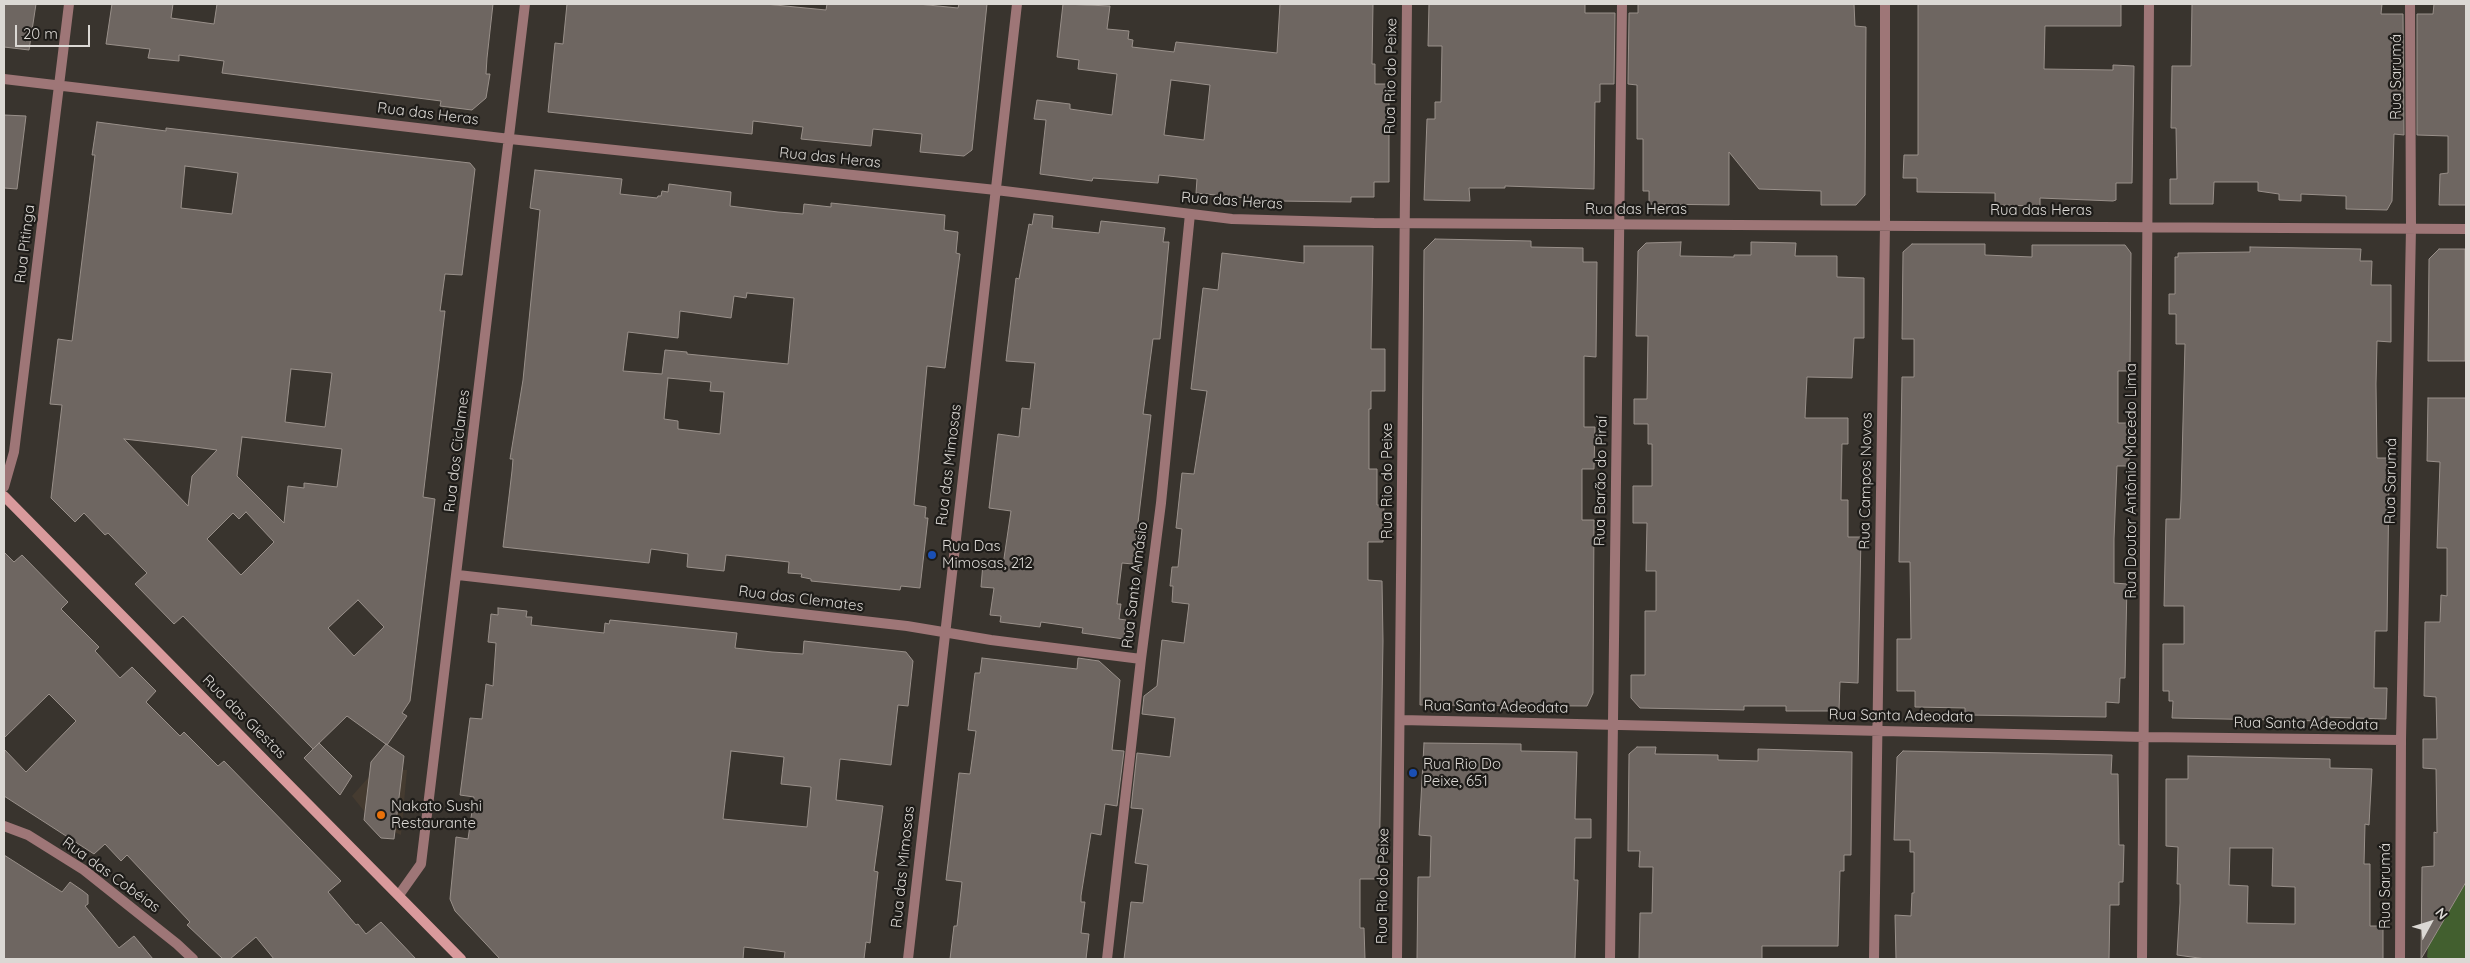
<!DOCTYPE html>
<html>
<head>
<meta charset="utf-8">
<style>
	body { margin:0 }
	#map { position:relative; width:2470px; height:963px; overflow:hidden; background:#39342e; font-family:Quicksand,sans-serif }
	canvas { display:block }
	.frame { position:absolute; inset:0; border:5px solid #dbd8d4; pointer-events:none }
	.north { position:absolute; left:2405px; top:898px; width:50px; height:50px; -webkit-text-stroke:4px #1e1c19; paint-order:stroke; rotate:51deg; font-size:14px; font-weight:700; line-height:20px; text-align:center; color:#dbd8d4 }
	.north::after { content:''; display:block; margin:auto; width:18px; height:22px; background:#dbd8d4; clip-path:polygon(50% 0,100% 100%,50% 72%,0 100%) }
	.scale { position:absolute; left:15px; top:25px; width:75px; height:22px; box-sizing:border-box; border:2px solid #dbd8d4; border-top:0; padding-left:6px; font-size:15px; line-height:18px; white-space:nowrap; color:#dbd8d4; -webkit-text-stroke:4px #1e1c19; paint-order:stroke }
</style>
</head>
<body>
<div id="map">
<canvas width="2470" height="963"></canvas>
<div class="frame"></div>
<div class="north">N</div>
<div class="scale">20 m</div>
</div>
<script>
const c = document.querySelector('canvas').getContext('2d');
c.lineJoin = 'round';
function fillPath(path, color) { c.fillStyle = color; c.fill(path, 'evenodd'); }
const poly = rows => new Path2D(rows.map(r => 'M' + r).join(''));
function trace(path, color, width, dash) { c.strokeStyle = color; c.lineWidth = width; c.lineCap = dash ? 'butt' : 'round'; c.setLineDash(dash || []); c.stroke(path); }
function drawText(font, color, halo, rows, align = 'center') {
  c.font = font + ' Quicksand,sans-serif'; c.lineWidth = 4.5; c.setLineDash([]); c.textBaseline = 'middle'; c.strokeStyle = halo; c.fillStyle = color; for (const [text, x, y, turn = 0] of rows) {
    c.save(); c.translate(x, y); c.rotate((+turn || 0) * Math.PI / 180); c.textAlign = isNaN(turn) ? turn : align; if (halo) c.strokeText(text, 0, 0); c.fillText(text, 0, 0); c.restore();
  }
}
const built = poly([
	[375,770,407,770,401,835,372,821,352,796]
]);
const green = poly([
	[2466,882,2466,959,2430,959,2427,957,2428,947]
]);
const building = poly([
	[4,4,36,4,29,50,4,47,4,4],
	[112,4,173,4,171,18,214,24,217,4,493,4,487,58,486,74,490,74,486,98,472,110,440,106,441,101,222,73,224,61,179,55,179,61,148,58,150,49,106,44,112,4],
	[567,4,765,4,826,10,827,4,918,4,958,8,959,4,987,4,972,150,964,156,920,152,922,134,873,129,871,146,801,139,803,127,753,121,752,134,548,112,555,43,563,44,567,4],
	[1063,4,1110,6,1107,29,1129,31,1128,39,1133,40,1132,47,1174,52,1176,42,1277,53,1280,4,1373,4,1372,64,1375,64,1375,84,1389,84,1389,182,1374,182,1374,197,1351,197,1351,202,1276,201,1196,193,1197,179,1159,175,1158,183,1093,178,1092,181,1040,174,1046,120,1034,119,1037,100,1070,104,1070,109,1112,115,1117,74,1078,69,1079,60,1057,57,1063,4],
	[1171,80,1210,85,1204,140,1164,135,1171,80],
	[1429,4,1585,4,1585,13,1615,13,1614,84,1600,84,1600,102,1595,102,1594,189,1505,186,1505,188,1469,188,1470,201,1424,200,1427,119,1435,119,1435,102,1441,102,1442,46,1428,46,1429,4],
	[1638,4,1854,4,1855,26,1866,27,1865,195,1856,205,1821,205,1821,191,1759,189,1729,152,1729,205,1649,204,1649,191,1643,191,1643,139,1637,139,1637,85,1628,84,1629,13,1638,13,1638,4],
	[1918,4,2121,4,2121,26,2045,26,2044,69,2113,70,2113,65,2134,66,2132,183,2116,183,2116,200,2113,201,2040,198,2040,206,1995,205,1995,193,1917,192,1917,178,1903,178,1904,155,1918,155,1918,4],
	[2192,4,2382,4,2381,14,2403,14,2404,135,2394,134,2392,201,2387,210,2346,209,2346,196,2301,194,2301,201,2279,200,2279,194,2258,191,2258,182,2214,182,2213,204,2170,204,2170,179,2177,179,2176,128,2171,128,2172,66,2191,66,2192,4],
	[2434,4,2466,4,2466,205,2439,205,2440,174,2448,173,2448,136,2417,135,2417,14,2433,14,2434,4],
	[4,115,26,116,17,189,4,188,4,115],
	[97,122,166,131,166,128,470,163,475,169,462,275,445,274,440,311,445,311,423,497,435,499,410,701,402,713,407,716,387,745,347,716,313,749,183,616,174,624,135,584,147,573,108,533,105,535,84,513,75,522,51,498,62,405,50,404,58,339,72,341,95,155,92,155,97,122],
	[185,166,238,173,232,214,181,208,185,166],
	[291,369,332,373,325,427,285,422,291,369],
	[242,437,342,449,337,487,304,483,304,488,288,486,284,523,237,476,242,437],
	[124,439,195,447,217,450,192,476,188,506,124,439],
	[246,512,274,542,241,575,207,539,233,513,239,519,246,512],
	[358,600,384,627,354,656,328,628,358,600],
	[535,170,622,179,620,194,657,198,658,196,661,196,662,191,668,192,669,184,731,192,730,206,778,212,803,214,804,204,831,207,831,203,945,215,944,230,958,232,956,253,960,254,945,368,927,366,914,505,926,507,925,518,928,518,920,588,901,586,900,590,811,581,811,579,801,577,802,574,788,573,789,562,726,555,724,571,687,567,688,554,651,549,649,563,503,547,512,471,513,459,510,459,523,380,540,210,530,208,535,170],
	[747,293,794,298,788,364,687,354,687,352,665,350,662,374,623,371,628,332,678,338,680,311,731,318,734,296,746,298,747,293],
	[668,378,711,382,710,391,724,392,720,434,678,429,678,421,664,419,668,378],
	[1034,214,1053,216,1052,228,1099,233,1101,221,1165,228,1163,242,1169,242,1160,339,1153,339,1143,414,1151,415,1133,564,1122,563,1117,604,1121,604,1119,619,1126,620,1124,639,1082,633,1083,628,1041,622,1040,627,1000,622,1001,616,990,615,994,588,981,587,983,563,1003,565,1011,511,989,508,998,434,1019,437,1022,408,1030,409,1035,363,1006,361,1016,278,1019,279,1029,224,1032,225,1034,214],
	[1435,239,1531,241,1531,247,1583,248,1583,262,1597,262,1596,357,1584,356,1584,427,1595,427,1594,469,1582,469,1582,520,1594,520,1593,693,1587,706,1420,705,1424,250,1435,239],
	[1681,242,1680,256,1734,257,1734,255,1751,255,1751,242,1796,243,1795,256,1837,256,1837,277,1864,278,1864,338,1854,338,1852,378,1807,377,1805,418,1848,418,1848,444,1842,444,1841,500,1848,500,1848,537,1861,537,1858,683,1840,682,1839,711,1786,711,1786,706,1744,706,1744,710,1640,708,1631,698,1631,675,1645,675,1645,611,1656,611,1656,571,1646,571,1647,523,1633,523,1633,486,1652,486,1652,444,1648,444,1648,424,1634,424,1634,399,1647,399,1648,336,1636,336,1638,251,1646,243,1681,242],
	[1912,244,1985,244,1985,255,2032,257,2032,245,2125,245,2131,253,2130,371,2118,371,2118,423,2129,423,2129,466,2117,466,2114,539,2114,583,2127,584,2125,678,2120,678,2119,703,2106,702,2106,717,1965,715,1965,708,1915,707,1915,691,1897,691,1897,639,1911,639,1910,562,1899,562,1902,377,1914,377,1914,339,1902,339,1903,252,1912,244],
	[1304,246,1373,246,1371,349,1385,349,1385,391,1371,391,1371,409,1369,409,1369,469,1377,469,1377,505,1384,505,1383,542,1368,542,1368,580,1382,581,1383,641,1379,879,1360,879,1360,928,1364,928,1365,959,1124,959,1131,902,1143,903,1148,865,1135,863,1143,809,1131,808,1137,753,1170,757,1175,718,1142,714,1144,696,1157,686,1162,640,1184,643,1189,604,1172,602,1173,586,1170,586,1172,567,1178,567,1182,529,1176,528,1182,473,1194,474,1207,391,1191,389,1203,288,1218,290,1222,253,1304,263,1304,246],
	[2250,247,2361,249,2360,261,2372,261,2371,285,2391,285,2391,342,2377,341,2376,384,2377,458,2389,458,2389,479,2387,631,2375,631,2374,688,2387,688,2386,719,2322,717,2322,721,2172,718,2173,701,2169,701,2169,691,2163,691,2163,644,2184,644,2184,606,2164,606,2166,519,2180,519,2181,499,2185,344,2176,344,2176,314,2169,314,2169,294,2175,294,2175,257,2178,257,2178,253,2250,252,2250,247],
	[2439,249,2465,249,2465,361,2428,361,2429,259,2439,249],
	[2428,398,2466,398,2466,882,2421,959,2422,867,2434,866,2434,832,2437,833,2436,769,2423,768,2423,739,2437,739,2436,697,2424,696,2425,622,2440,622,2441,595,2447,596,2447,548,2437,548,2440,462,2427,461,2428,398],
	[4,552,14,562,22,555,68,602,61,609,99,647,95,651,120,678,132,667,156,691,146,702,180,736,184,732,218,766,224,761,341,881,328,892,356,925,358,924,366,934,381,922,416,959,274,959,256,937,230,959,223,959,187,925,190,922,127,855,121,861,105,844,94,854,4,796,4,749,26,772,76,721,49,694,4,738,4,552],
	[498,608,527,611,526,617,532,617,531,625,604,633,605,623,609,624,610,620,737,633,735,648,772,652,803,654,804,641,906,652,913,661,908,706,898,705,891,765,840,759,836,800,883,806,874,871,878,872,870,943,866,942,864,959,784,959,785,952,744,947,743,959,500,959,455,911,450,899,456,837,468,839,474,797,460,795,470,718,482,719,486,684,493,686,496,643,488,642,491,614,498,615,498,608],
	[731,751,784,757,781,784,811,787,807,827,723,819,731,751],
	[982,658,1077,669,1078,658,1099,661,1120,680,1112,750,1124,751,1117,806,1105,804,1101,835,1091,833,1081,896,1081,902,1085,902,1081,933,1089,934,1086,959,950,959,954,926,957,926,962,882,946,880,959,773,970,774,976,731,968,730,975,673,980,673,982,658],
	[319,743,352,776,340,795,304,758,319,743],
	[1424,743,1521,744,1521,751,1577,752,1575,819,1591,819,1591,838,1575,838,1574,880,1578,880,1575,959,1417,959,1418,877,1430,877,1431,836,1419,835,1424,743],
	[386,744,404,756,394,839,381,838,364,820,371,762,386,744],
	[1637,747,1656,747,1655,754,1718,755,1718,760,1758,761,1758,749,1852,752,1851,855,1844,855,1844,871,1840,871,1838,946,1762,946,1762,959,1639,959,1640,913,1652,913,1653,867,1639,867,1640,851,1628,851,1629,754,1637,747],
	[1903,751,2112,755,2111,774,2118,774,2119,845,2124,845,2123,882,2119,882,2119,905,2110,905,2109,959,1896,959,1895,915,1911,916,1912,893,1914,893,1914,852,1910,852,1910,840,1894,840,1897,757,1903,751],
	[2188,756,2330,759,2330,768,2372,769,2369,825,2365,824,2364,864,2370,864,2370,926,2383,926,2383,959,2206,959,2177,955,2180,903,2180,884,2177,884,2178,847,2166,846,2166,779,2188,779,2188,756],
	[2230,848,2273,848,2272,886,2295,887,2295,924,2247,923,2248,886,2229,885,2230,848],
	[4,855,62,892,70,882,83,891,88,895,88,904,85,906,119,948,134,936,153,959,4,959,4,855]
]);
const minor = poly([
	[4,79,510,139,996,190,1232,219,1374,223,2466,229],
	[4,487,14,452,69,4],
	[458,575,907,626,991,640,1141,659],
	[1401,720,2145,737,2401,740],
	[4,826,28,835,84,870,177,944,193,959],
	[399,895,421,864,525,4],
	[908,959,1017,4],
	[1107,959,1141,659,1161,503,1190,214],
	[1397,959,1407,4],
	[1610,959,1622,4],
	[1874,959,1885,225,1885,4],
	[2142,959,2149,4],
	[2400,959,2401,740,2411,228,2410,4]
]);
const secondary = poly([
	[4,496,461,959]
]);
const markers = [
	[932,555,5,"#1a4fb4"],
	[1413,773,5,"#1a4fb4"],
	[381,815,5,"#e8710a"]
];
const streetNames = [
	["Rua Rio do Peixe",1391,76,-89],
	["Rua Sarumá",2396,77,-90],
	["Rua das Heras",428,114,7],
	["Rua das Heras",830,158,6],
	["Rua das Heras",1232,201,4],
	["Rua das Heras",1636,209],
	["Rua das Heras",2041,210],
	["Rua Pitinga",25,244,-83],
	["Rua dos Ciclames",457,451,-83],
	["Rua das Mimosas",949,465,-83],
	["Rua Rio do Peixe",1387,481,-90],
	["Rua Barão do Piraí",1601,481,-89],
	["Rua Campos Novos",1866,481,-89],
	["Rua Doutor Antônio Macedo Lima",2131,481,-90],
	["Rua Sarumá",2391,481,-89],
	["Rua Santo Amásio",1135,585,-83],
	["Rua das Clemates",801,599,7],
	["Rua Santa Adeodata",1496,707,1],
	["Rua Santa Adeodata",1901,716,1],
	["Rua das Giestas",244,717,45],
	["Rua Santa Adeodata",2306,724,1],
	["Rua das Mimosas",903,867,-84],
	["Rua das Cobéias",111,875,36],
	["Rua Rio do Peixe",1383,886,-89],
	["Rua Sarumá",2385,886,-90]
];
const poiNames = [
	["Rua Das",942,546],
	["Mimosas, 212",942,563],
	["Rua Rio Do",1423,764],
	["Peixe, 651",1423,781],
	["Nakato Sushi",391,806],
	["Restaurante",391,823]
];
fillPath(built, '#453b30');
fillPath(green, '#425f2f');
fillPath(building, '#6e6661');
trace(building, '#99908a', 1);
trace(minor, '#9e7677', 10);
trace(secondary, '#d99a9c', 10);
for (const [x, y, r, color] of markers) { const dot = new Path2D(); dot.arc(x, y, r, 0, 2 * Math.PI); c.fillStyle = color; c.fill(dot); trace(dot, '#1e1c19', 2); }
drawText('15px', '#dbd8d4', '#1e1c19', streetNames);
drawText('15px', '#dbd8d4', '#1e1c19', poiNames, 'left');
</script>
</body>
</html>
